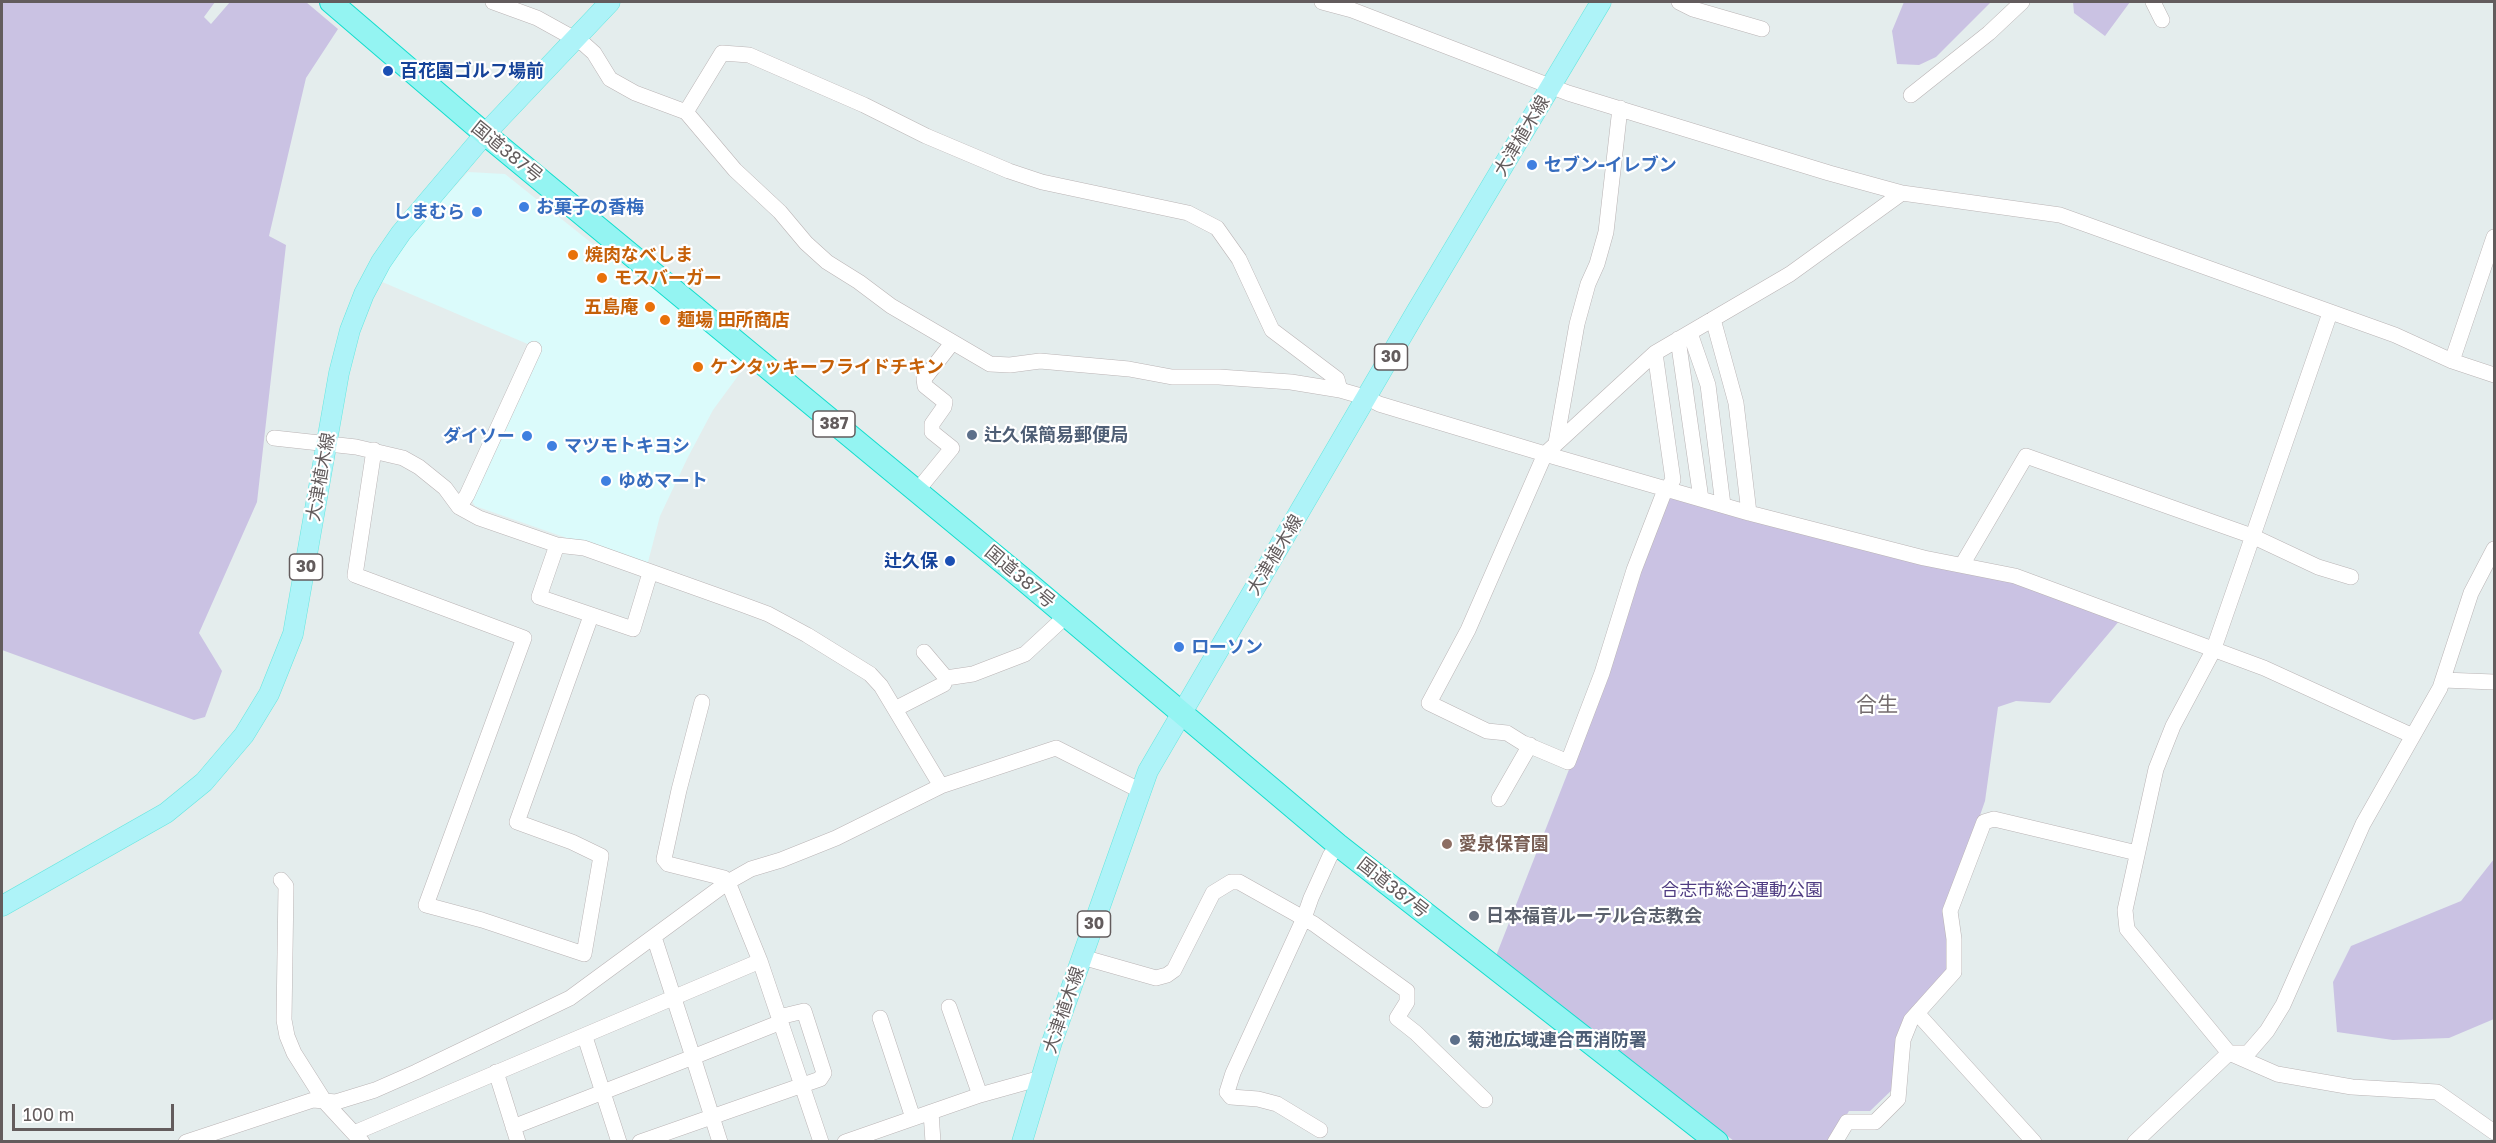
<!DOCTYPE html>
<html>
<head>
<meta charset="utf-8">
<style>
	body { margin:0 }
	#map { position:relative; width:2496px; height:1143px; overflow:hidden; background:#e4eded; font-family:"Golos Text",sans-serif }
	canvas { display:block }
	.frame { position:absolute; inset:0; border:3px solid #635c5d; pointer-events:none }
	.scale { position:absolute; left:12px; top:1104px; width:162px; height:27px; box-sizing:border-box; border:3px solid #635c5d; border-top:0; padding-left:8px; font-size:18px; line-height:21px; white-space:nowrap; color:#635c5d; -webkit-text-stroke:4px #fff; paint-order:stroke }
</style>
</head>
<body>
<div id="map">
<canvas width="2496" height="1143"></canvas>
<div class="frame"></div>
<div class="scale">100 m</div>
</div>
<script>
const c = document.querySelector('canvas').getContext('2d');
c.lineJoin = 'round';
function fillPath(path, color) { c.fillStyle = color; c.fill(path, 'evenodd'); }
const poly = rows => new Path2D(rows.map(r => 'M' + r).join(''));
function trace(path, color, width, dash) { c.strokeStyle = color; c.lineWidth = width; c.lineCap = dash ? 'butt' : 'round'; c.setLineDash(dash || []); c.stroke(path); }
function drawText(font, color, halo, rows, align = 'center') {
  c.font = font + ' "Golos Text","Noto Sans JP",sans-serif'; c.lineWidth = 4.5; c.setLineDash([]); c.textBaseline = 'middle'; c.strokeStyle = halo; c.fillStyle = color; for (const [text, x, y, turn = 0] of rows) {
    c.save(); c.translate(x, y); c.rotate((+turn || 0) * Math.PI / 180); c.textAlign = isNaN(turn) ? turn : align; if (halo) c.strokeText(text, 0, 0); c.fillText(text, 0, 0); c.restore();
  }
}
const commercial = poly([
	[468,172,505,174,589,241,668,300,746,365,713,410,688,457,660,516,647,566,475,506,469,496,537,348,380,281,418,227]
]);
const green = poly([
	[2,2,215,2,204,17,211,24,230,2,306,2,338,29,306,78,269,236,286,245,257,502,199,633,222,671,205,717,194,720,2,650],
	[1904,2,1991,2,1936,57,1919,65,1897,64,1892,31],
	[2073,2,2130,2,2105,36,2074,13],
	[1666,496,2014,581,2120,620,2050,703,2016,701,1998,707,1985,801,1947,910,1951,971,1908,1017,1895,1087,1870,1111,1849,1111,1831,1141,1734,1141,1494,961,1606,675],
	[2494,859,2494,1019,2449,1038,2393,1040,2337,1032,2333,982,2351,946,2461,901]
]);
const minor = poly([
	[493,2,537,18,584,44,594,53,610,79,635,93,686,112,735,170,780,212,806,243,827,262,859,282,891,306,990,364,1010,365,1040,361,1129,369,1172,377,1219,377,1291,382,1340,390,1368,398,1379,404,1545,454,1749,513,1924,558,2015,576,2264,668,2413,736],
	[1322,2,1352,10,1568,93,1829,173,1902,193,2060,215,2395,335,2452,361,2494,375],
	[1679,2,1693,9,1762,29],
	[2153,2,2162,20],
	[1911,95,1989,33,2022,2],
	[686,112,722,53,749,55,864,105,926,136,1009,171,1042,182,1188,213,1217,228,1239,259,1272,330,1337,379,1340,390],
	[2330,313,2213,651,2173,726,2156,769,2125,910,2127,929,2229,1053,2277,1074,2352,1087,2437,1092,2494,1132],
	[1713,319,1736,403,1749,513],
	[1690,333,1708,385,1723,505],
	[1678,339,1701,499],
	[534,349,467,495,459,507,479,518,557,545,584,548,741,604,768,614,807,635,870,674,881,686,941,786],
	[1655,353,1673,480,1663,495,1634,570,1602,673,1568,762,1523,743,1507,733,1487,731,1429,703,1468,630,1545,454,1655,353,1790,274,1902,193],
	[2452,361,2494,237],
	[274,438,356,447,403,458,419,467,445,488,459,507],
	[1556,443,1577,324,1588,284,1597,264,1606,232,1620,108],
	[374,450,355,575,524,638,426,905,482,920,584,954,601,856,572,842,517,822,591,616],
	[917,491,952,448,932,432,932,424,944,407,945,402,925,386,924,379,952,343],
	[557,545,539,597,633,629,650,573],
	[1962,565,2026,456,2252,536,2318,567,2351,577],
	[924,652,946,678],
	[2443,680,2494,682],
	[702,702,679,790,664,859,668,864,724,878,728,882,760,961,821,1142],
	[895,709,944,684,946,678,973,674,1025,654,1066,616],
	[1499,799,1530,745],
	[281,880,286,886,284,1020,287,1036,294,1053,325,1102,362,1142],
	[654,937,693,1057,781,1022],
	[1082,957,1156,978,1167,975,1174,970,1213,893,1231,882,1239,882,1314,924,1407,991,1407,1002,1397,1018,1416,1033,1485,1100],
	[949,1007,980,1095],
	[1917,1013,2034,1142],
	[880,1018,913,1118],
	[585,1037,619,1142],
	[496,1072,518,1142],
	[931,1112,933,1142],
	[513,1127,693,1057,720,1142],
	[1320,1130,1277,1104,1258,1099,1231,1097,1227,1092,1233,1073,1304,918,1311,898,1330,856,1338,845],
	[354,1133,760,961],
	[186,1142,313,1100,336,1102,375,1090,416,1072,570,998,728,882,751,869,781,860,836,838,941,786,1056,748,1141,791],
	[640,1142,820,1079,824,1073,804,1011,779,1017],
	[845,1142,980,1095,1041,1078],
	[1835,1142,1847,1122,1875,1122,1898,1099,1903,1040,1911,1020,1954,972,1954,939,1950,911,1984,822,1994,819,2137,853],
	[2135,1142,2229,1053,2248,1053,2267,1031,2283,1005,2363,824,2440,688,2471,593,2494,549]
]);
const major = poly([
	[2,906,166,813,204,782,244,735,269,694,293,634,339,373,350,330,364,294,381,262,401,233,485,134,610,2],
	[1022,1142,1052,1042,1148,771,1416,312,1601,2]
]);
const highway = poly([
	[331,2,485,134,1023,579,1338,845,1717,1142]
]);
const markers = [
	[388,71,6,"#1a4fb4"],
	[1532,165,6,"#3f7fe0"],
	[524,207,6,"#3f7fe0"],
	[477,212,6,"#3f7fe0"],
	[573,255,6,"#e8710a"],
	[602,278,6,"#e8710a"],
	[650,307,6,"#e8710a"],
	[665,320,6,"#e8710a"],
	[698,367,6,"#e8710a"],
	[972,435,6,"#5c6f8a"],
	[527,436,6,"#3f7fe0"],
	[552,446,6,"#3f7fe0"],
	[606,481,6,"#3f7fe0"],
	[950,561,6,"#1a4fb4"],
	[1179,647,6,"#3f7fe0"],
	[1447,844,6,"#8d6e63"],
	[1474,916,6,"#6b7280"],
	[1455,1040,6,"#5c6f8a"]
];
const shields = [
	[1391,357,33],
	[834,424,42],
	[306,567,33],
	[1094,924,33]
];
const shieldNames = [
	["30",1391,357],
	["387",834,424],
	["30",306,567],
	["30",1094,924]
];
const transitNames = [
	["百花園ゴルフ場前",400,71],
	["辻久保",938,561,"right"]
];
const streetNames = [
	["大津植木線",1522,136,-59],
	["国道387号",507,152,39],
	["大津植木線",321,477,-80],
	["大津植木線",1275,555,-59],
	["国道387号",1020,577,40],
	["国道387号",1393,888,38],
	["大津植木線",1064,1010,-71]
];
const shopNames = [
	["セブン-イレブン",1544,165],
	["お菓子の香梅",536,207],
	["しまむら",465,212,"right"],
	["ダイソー",515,436,"right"],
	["マツモトキヨシ",564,446],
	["ゆめマート",618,481],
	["ローソン",1191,647]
];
const foodNames = [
	["焼肉なべしま",585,255],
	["モスバーガー",614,278],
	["五島庵",638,307,"right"],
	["麺場 田所商店",677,320],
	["ケンタッキーフライドチキン",710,367]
];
const serviceNames = [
	["辻久保簡易郵便局",984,435],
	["菊池広域連合西消防署",1467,1040]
];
const educationNames = [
	["愛泉保育園",1459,844]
];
const parkNames = [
	["合志市総合運動公園",1742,890]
];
const worshipNames = [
	["日本福音ルーテル合志教会",1486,916]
];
const quarterNames = [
	["合生",1877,705]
];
fillPath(commercial, '#dbfbfb');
fillPath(green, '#cac2e3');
trace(minor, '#bab4b5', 16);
trace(major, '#64e6df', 21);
trace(highway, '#12dece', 24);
trace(minor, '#fff', 15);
trace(major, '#aef3f8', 20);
trace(highway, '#94f4f2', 22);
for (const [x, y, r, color] of markers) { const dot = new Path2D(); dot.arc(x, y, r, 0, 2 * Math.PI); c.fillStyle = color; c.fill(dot); trace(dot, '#fff', 2); }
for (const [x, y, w] of shields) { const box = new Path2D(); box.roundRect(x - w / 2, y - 13, w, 26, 4.5); c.fillStyle = '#fff'; c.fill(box); trace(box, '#635c5d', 1.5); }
drawText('bold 16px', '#635c5d', null, shieldNames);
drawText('bold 18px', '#164399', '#fff', transitNames, 'left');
drawText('18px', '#635c5d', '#fff', streetNames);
drawText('bold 18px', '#366cbe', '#fff', shopNames, 'left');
drawText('bold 18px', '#c56008', '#fff', foodNames, 'left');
drawText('bold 18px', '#4e5e75', '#fff', serviceNames, 'left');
drawText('bold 18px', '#785e54', '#fff', educationNames, 'left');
drawText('18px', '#4f3c82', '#fff', parkNames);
drawText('bold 18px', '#5b616d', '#fff', worshipNames, 'left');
drawText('21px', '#756d6f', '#fff', quarterNames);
</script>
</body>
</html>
